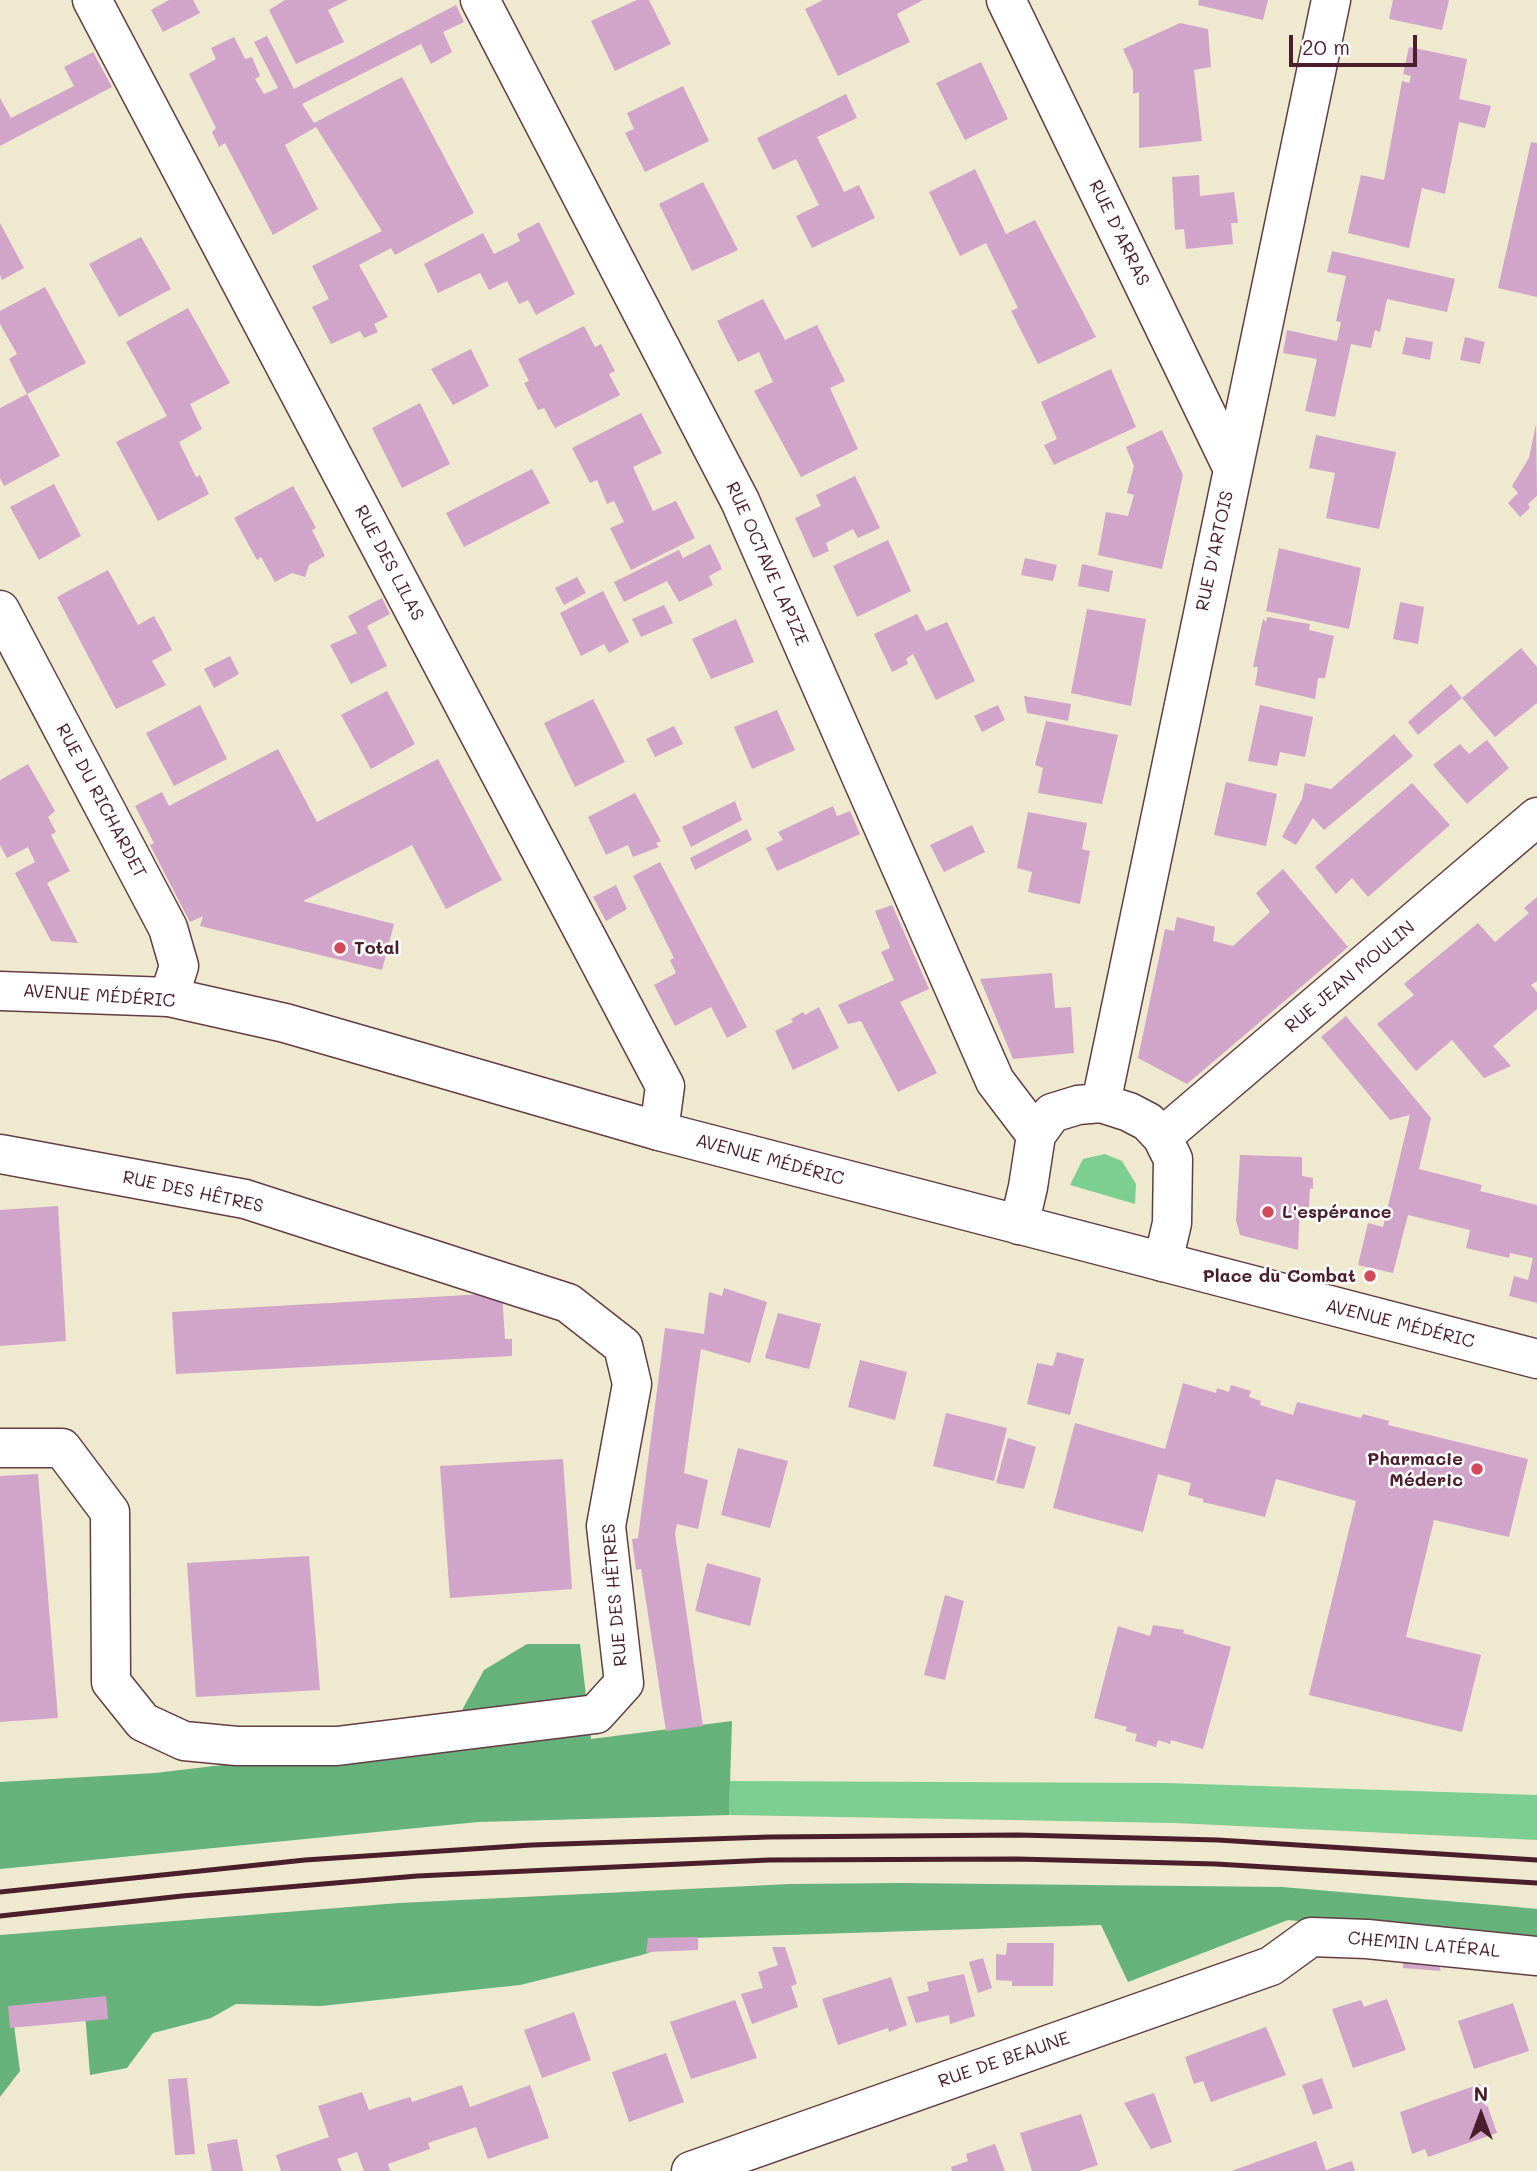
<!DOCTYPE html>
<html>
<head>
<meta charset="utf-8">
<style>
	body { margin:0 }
	#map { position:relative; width:1537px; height:2171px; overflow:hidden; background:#efe9cf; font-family:Mali,sans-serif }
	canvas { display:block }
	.north { position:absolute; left:1446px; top:2080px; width:70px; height:70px; -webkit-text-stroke:5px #fff; paint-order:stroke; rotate:0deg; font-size:19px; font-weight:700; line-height:28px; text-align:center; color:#4a1f2b }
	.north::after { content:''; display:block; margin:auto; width:24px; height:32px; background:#4a1f2b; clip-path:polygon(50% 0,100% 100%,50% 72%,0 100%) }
	.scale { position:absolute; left:1289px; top:35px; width:128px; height:32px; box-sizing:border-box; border:4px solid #4a1f2b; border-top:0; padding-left:9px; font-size:21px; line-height:24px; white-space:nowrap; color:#4a1f2b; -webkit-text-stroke:5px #fff; paint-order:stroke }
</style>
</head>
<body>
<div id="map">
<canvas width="1537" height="2171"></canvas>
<div class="north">N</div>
<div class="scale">20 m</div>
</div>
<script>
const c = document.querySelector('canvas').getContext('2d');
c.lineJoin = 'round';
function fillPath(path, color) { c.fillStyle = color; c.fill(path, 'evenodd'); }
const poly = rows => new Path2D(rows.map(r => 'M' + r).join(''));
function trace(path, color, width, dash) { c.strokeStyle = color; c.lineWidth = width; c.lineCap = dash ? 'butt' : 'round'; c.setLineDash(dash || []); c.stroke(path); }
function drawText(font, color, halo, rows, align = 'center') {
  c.font = font + ' Mali,sans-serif'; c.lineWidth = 5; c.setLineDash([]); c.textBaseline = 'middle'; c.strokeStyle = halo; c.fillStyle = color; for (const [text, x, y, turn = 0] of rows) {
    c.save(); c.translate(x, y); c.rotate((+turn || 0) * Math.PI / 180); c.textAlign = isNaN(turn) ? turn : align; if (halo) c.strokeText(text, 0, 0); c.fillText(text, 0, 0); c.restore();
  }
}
const green = poly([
	[1105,1154,1122,1161,1136,1184,1135,1204,1070,1185,1083,1159],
	[730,1781,1167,1783,1537,1795,1537,1840,1174,1823,729,1815]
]);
const forest = poly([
	[527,1644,580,1644,591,1739,732,1721,729,1815,478,1822,0,1869,0,1782,155,1773,273,1759,461,1712,484,1670],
	[899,1883,1282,1887,1506,1906,1537,1909,1537,1945,1288,1920,1128,1982,1101,1925,691,1938,642,1955,520,1985,321,2006,236,2004,211,2018,153,2033,127,2068,90,2075,84,2000,12,2010,20,2071,0,2097,0,1935,399,1903,790,1884]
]);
const building = poly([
	[169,0,193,0,200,13,163,32,151,10],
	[285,0,348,0,328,10,344,42,296,64,269,10],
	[637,0,649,0,671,44,615,71,591,21],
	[823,0,923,0,897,14,910,42,838,76,805,9],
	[1199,0,1268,0,1263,20,1198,5],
	[1393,0,1449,0,1442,30,1389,19],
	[456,5,464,22,443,32,452,52,431,64,421,44,302,104,314,123,402,77,474,213,395,255,391,248,359,265,388,317,374,324,378,332,364,338,360,331,331,344,312,307,329,299,312,266,382,231,316,127,285,145,318,209,273,235,225,143,219,147,212,132,216,128,189,74,216,59,211,48,234,37,245,59,252,57,260,76,255,79,264,94,278,88,254,42,267,36,294,89],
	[1180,23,1208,29,1211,67,1194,70,1202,141,1139,148,1139,92,1133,94,1133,71,1123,49],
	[1409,47,1467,59,1459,99,1491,106,1485,128,1459,122,1445,194,1422,188,1409,248,1348,233,1361,175,1384,180,1402,81,1409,83,1411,76,1403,74],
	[93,52,112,87,0,146,0,98,11,118,74,86,64,67],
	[981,62,1008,119,965,140,936,83],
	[683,86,709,141,645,172,625,133,634,129,627,113],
	[846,94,857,118,817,137,844,192,859,185,875,218,812,248,796,216,819,205,796,159,773,170,757,138],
	[1531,142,1537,143,1537,297,1498,288],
	[975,169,1006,234,1035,220,1096,337,1038,364,1011,311,1018,308,986,243,960,256,929,192],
	[1199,175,1200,196,1234,192,1238,223,1231,223,1233,244,1186,249,1184,229,1175,230,1172,177],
	[703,182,738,250,692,271,659,204],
	[539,222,575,294,536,315,528,300,519,304,507,281,489,290,480,273,438,293,424,264,483,233,494,254,520,241,517,234],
	[0,223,24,268,2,280,0,275],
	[141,237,171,289,119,317,89,264],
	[1332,251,1455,279,1447,312,1387,299,1380,332,1375,330,1371,348,1351,344,1335,417,1305,411,1317,359,1283,353,1287,330,1337,341,1341,322,1336,321,1346,276,1327,272],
	[45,287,86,363,27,394,9,359,17,354,0,324,0,311],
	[763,299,785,340,817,325,845,381,830,388,858,449,801,477,754,391,773,382,759,352,738,362,717,321],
	[188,308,230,383,190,404,202,429,179,442,196,477,200,475,209,494,158,521,116,442,167,416,126,342],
	[584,326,595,347,601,344,615,371,609,374,620,395,555,428,544,408,538,410,524,383,529,381,518,359],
	[1406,337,1433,342,1430,360,1402,354],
	[1465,337,1485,342,1480,364,1460,360],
	[471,349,489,386,453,405,431,369],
	[1111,369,1136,427,1054,465,1044,445,1057,439,1041,402],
	[27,394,60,456,4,486,0,478,0,408],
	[420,403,450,464,402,488,372,428],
	[641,413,662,453,633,467,653,511,676,501,695,538,631,570,610,528,624,522,614,501,607,504,597,480,590,483,572,448],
	[1536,424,1537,496,1528,504,1530,508,1520,517,1508,503,1518,493,1512,486,1529,458],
	[1162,430,1183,475,1162,569,1098,555,1106,512,1128,516,1134,495,1127,493,1134,466,1126,447],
	[1316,435,1396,452,1379,529,1326,518,1335,473,1309,468],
	[532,469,550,503,464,547,446,513],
	[855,476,880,528,858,538,853,529,826,543,829,551,813,558,795,518,821,506,816,495],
	[54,484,81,536,39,560,10,507],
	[293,486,316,528,312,530,325,556,309,565,305,577,292,573,275,582,261,557,257,560,234,518],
	[888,540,911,591,857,617,833,566],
	[710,544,722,569,709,576,713,585,679,602,667,581,624,602,614,582,679,550,683,558],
	[1279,548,1361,568,1349,629,1266,611],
	[1025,558,1057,565,1053,581,1021,575],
	[1082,564,1113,571,1109,592,1078,586],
	[108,570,138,625,154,616,172,650,152,661,166,685,116,709,57,597],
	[577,577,586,593,564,605,555,588],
	[603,591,629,642,609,653,604,644,581,656,560,613],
	[382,598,390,614,367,626,387,666,351,684,330,645,357,633,348,616],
	[1400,602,1424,607,1418,644,1393,639],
	[664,605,673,623,641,637,632,619],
	[1087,609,1146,619,1131,706,1071,693],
	[917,614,926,631,947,622,975,681,936,700,913,654,906,659,908,664,892,672,874,634],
	[1267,617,1310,624,1309,630,1334,636,1325,678,1318,678,1315,699,1255,685,1258,667,1253,667,1263,619,1266,622],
	[736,619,754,662,711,679,692,639],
	[1521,648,1537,667,1537,703,1495,737,1462,698],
	[230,656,239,674,214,688,204,669],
	[1451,684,1462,698,1418,735,1408,722],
	[387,691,415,744,371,769,341,715],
	[1024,696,1071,704,1068,721,1027,713],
	[593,699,625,762,575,787,544,723],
	[200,705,227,759,174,786,146,733],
	[998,705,1005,720,982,732,974,716],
	[1260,705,1313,717,1305,757,1280,752,1277,766,1248,761],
	[777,710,795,750,752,769,734,727],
	[1046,721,1118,735,1102,804,1038,793,1043,768,1035,765],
	[674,726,683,744,655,757,646,739],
	[1394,734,1413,756,1324,830,1313,818,1296,845,1282,837,1302,799,1305,783,1331,789],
	[1487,740,1509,768,1467,804,1433,765,1460,744,1469,754],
	[278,749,317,822,438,759,502,880,446,909,412,845,303,901,394,924,382,970,200,926,203,916,190,922,150,845,154,843,135,806,162,792,169,806],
	[28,764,55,811,48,817,56,832,51,835,70,871,47,883,78,943,51,941,15,873,35,862,28,847,7,858,0,845,0,780],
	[1226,782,1277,794,1266,846,1214,835],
	[1412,783,1450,825,1368,897,1352,878,1336,894,1315,867],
	[635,793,661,841,656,843,659,847,633,857,628,845,606,855,588,817],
	[735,801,742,820,691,847,682,827],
	[833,806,837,816,850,811,860,834,777,871,766,848,783,840,778,832],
	[1028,812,1087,823,1082,849,1090,851,1080,904,1028,892,1032,872,1017,868],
	[972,825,985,852,944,872,930,845],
	[747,829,752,840,695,870,690,858],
	[660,862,747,1027,727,1038,711,1007,675,1026,654,985,676,973,670,960,674,958,633,876],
	[1283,869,1348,947,1187,1084,1138,1058,1165,929,1174,931,1177,917,1215,927,1213,941,1233,946,1270,912,1256,893],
	[616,885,627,909,606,921,593,897],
	[1537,897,1537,981,1531,985,1537,992,1537,1009,1493,1046,1511,1066,1484,1078,1452,1040,1416,1071,1377,1024,1414,995,1404,984,1478,923,1495,942,1529,913,1524,908],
	[892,905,929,989,900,1002,937,1073,898,1092,861,1021,848,1024,838,1005,894,980,881,952,890,948,875,911],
	[1052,973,1055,1008,1071,1007,1074,1053,1013,1059,980,979],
	[819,1007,839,1048,793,1070,775,1031,793,1022,791,1019,803,1012,805,1015],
	[1346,1016,1431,1118,1419,1169,1482,1185,1480,1191,1537,1205,1537,1303,1509,1296,1514,1276,1528,1280,1533,1258,1510,1253,1509,1258,1466,1248,1470,1230,1408,1215,1393,1273,1358,1265,1368,1223,1383,1227,1410,1115,1390,1120,1321,1037],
	[1240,1155,1302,1157,1302,1176,1313,1178,1313,1189,1310,1188,1309,1207,1300,1207,1298,1250,1240,1235,1236,1220],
	[58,1206,66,1341,0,1346,0,1210],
	[724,1288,767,1302,750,1363,701,1349,684,1473,708,1480,698,1529,677,1524,675,1534,703,1726,666,1731,641,1569,636,1570,632,1539,638,1538,665,1328,704,1334,709,1292,722,1296],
	[502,1293,505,1339,512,1339,512,1356,176,1374,172,1312],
	[778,1313,821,1324,809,1369,765,1358],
	[1057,1352,1084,1359,1070,1415,1027,1404,1037,1363,1053,1366],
	[860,1360,907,1372,895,1420,848,1407],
	[1183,1383,1216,1393,1217,1388,1229,1392,1231,1385,1251,1391,1249,1397,1261,1401,1260,1405,1293,1415,1297,1402,1361,1418,1363,1414,1389,1421,1388,1425,1528,1459,1509,1537,1434,1520,1406,1637,1481,1655,1462,1732,1309,1695,1356,1501,1276,1479,1265,1517,1203,1502,1203,1499,1188,1495,1191,1483,1158,1474,1143,1532,1053,1508,1075,1423,1165,1449],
	[946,1413,1007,1428,994,1481,933,1466],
	[1008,1438,1036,1447,1024,1489,996,1483],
	[738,1448,788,1461,770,1528,721,1515],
	[563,1459,572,1589,450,1598,440,1466],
	[38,1474,58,1718,0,1722,0,1476],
	[309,1556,320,1690,196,1697,187,1563],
	[707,1563,761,1578,750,1626,695,1611],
	[945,1595,964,1601,945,1680,924,1675],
	[1153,1625,1184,1630,1183,1633,1231,1647,1203,1749,1171,1740,1170,1744,1158,1740,1156,1747,1135,1741,1137,1734,1125,1731,1127,1727,1094,1718,1118,1626,1150,1636],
	[698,1937,698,1950,646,1952,648,1938],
	[1007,1943,1054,1943,1053,1986,1012,1986,1012,1981,996,1980,996,1954,1006,1955],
	[772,1947,785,1947,797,1984,791,1986,798,2007,752,2024,741,1994,763,1988,758,1972,778,1965],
	[1404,1953,1436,1956,1441,1971,1403,1968],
	[983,1958,992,1988,978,1993,969,1962],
	[964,1974,975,2016,950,2024,949,2015,916,2023,907,1997,929,1991,927,1982],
	[891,1977,907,2025,889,2032,888,2028,838,2045,822,1999],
	[106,1996,108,2019,10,2028,8,2006],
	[1387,1999,1406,2050,1353,2068,1332,2009,1361,2000,1364,2007],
	[735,2000,757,2058,691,2079,670,2022],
	[1513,2003,1529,2051,1474,2069,1458,2021],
	[574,2012,591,2060,542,2078,524,2030],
	[1266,2027,1286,2075,1211,2102,1203,2081,1194,2084,1185,2057],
	[666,2053,684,2102,629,2122,612,2072],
	[187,2078,195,2154,175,2155,168,2079],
	[1322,2078,1333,2108,1313,2115,1302,2085],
	[1480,2084,1497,2133,1428,2157,1425,2149,1412,2154,1400,2112],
	[462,2085,470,2107,530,2085,549,2138,488,2159,476,2127,428,2143,430,2149,388,2164,390,2171,364,2171,357,2152,337,2159,342,2171,281,2171,276,2155,329,2137,318,2106,362,2092,369,2110,410,2097,412,2102],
	[1154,2093,1172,2142,1151,2149,1124,2103],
	[1081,2114,1098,2165,1079,2171,1032,2171,1020,2133],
	[237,2139,243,2171,212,2171,207,2144],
	[1316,2141,1326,2170,1352,2161,1355,2171,1231,2171],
	[995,2144,1005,2171,952,2171,951,2167,968,2161,966,2154]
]);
const minor = poly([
	[92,0,665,1086,659,1131],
	[480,0,740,501,995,1081,1036,1135],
	[1006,0,1232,467],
	[0,610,168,928,179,966,169,997],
	[1101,1103,1331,0],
	[1162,1137,1537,817],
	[0,1154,245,1199,568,1303,623,1346,632,1384,606,1526,624,1683,596,1714,337,1746,237,1746,184,1741,143,1722,111,1682,110,1512,62,1448,0,1448],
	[1019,1225,1028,1187,1036,1135,1052,1113,1078,1105,1101,1103,1129,1112,1148,1122,1162,1137,1173,1159,1172,1223,1163,1262],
	[691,2171,1271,1966,1311,1937,1367,1939,1537,1956]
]);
const major = poly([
	[0,991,169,997,285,1023,659,1131,1537,1359]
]);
const rail = poly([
	[0,1892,305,1860,532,1845,769,1837,1018,1835,1218,1840,1537,1860],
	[0,1916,182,1896,417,1876,769,1860,1017,1859,1216,1864,1537,1883]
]);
const markers = [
	[340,948,7,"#d1495b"],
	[1268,1212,7,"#d1495b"],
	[1370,1276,7,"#d1495b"],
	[1477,1469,7,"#d1495b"]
];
const streetNames = [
	["RUE D’ARRAS",1119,233,64],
	["RUE D'ARTOIS",1215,551,-78],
	["RUE DES LILAS",389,563,62],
	["RUE OCTAVE LAPIZE",767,564,66],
	["RUE DU RICHARDET",101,801,62],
	["RUE JEAN MOULIN",1350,977,-40],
	["AVENUE MÉDÉRIC",99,996,4],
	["AVENUE MÉDÉRIC",770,1160,15],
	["RUE DES HÊTRES",193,1192,12],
	["AVENUE MÉDÉRIC",1400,1324,14],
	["RUE DES HÊTRES",615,1595,-95],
	["CHEMIN LATÉRAL",1424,1945,5],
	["RUE DE BEAUNE",1004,2060,-19]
];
const poiNames = [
	["Total",354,948],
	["L'espérance",1282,1212],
	["Place du Combat",1356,1276,"right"],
	["Pharmacie",1463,1459,"right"],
	["Méderic",1463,1480,"right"]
];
fillPath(green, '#7dcf91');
fillPath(forest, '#66b27b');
fillPath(building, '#d1a4ca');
trace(minor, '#633d44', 41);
trace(major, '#633d44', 41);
trace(minor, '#fff', 38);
trace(major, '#fff', 38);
trace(rail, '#4a1f2b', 5);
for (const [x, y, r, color] of markers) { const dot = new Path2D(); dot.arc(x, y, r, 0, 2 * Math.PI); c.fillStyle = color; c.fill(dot); trace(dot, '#fff', 2.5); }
drawText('18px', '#4a1f2b', '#fff', streetNames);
drawText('bold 18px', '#4a1f2b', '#fff', poiNames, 'left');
</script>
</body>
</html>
